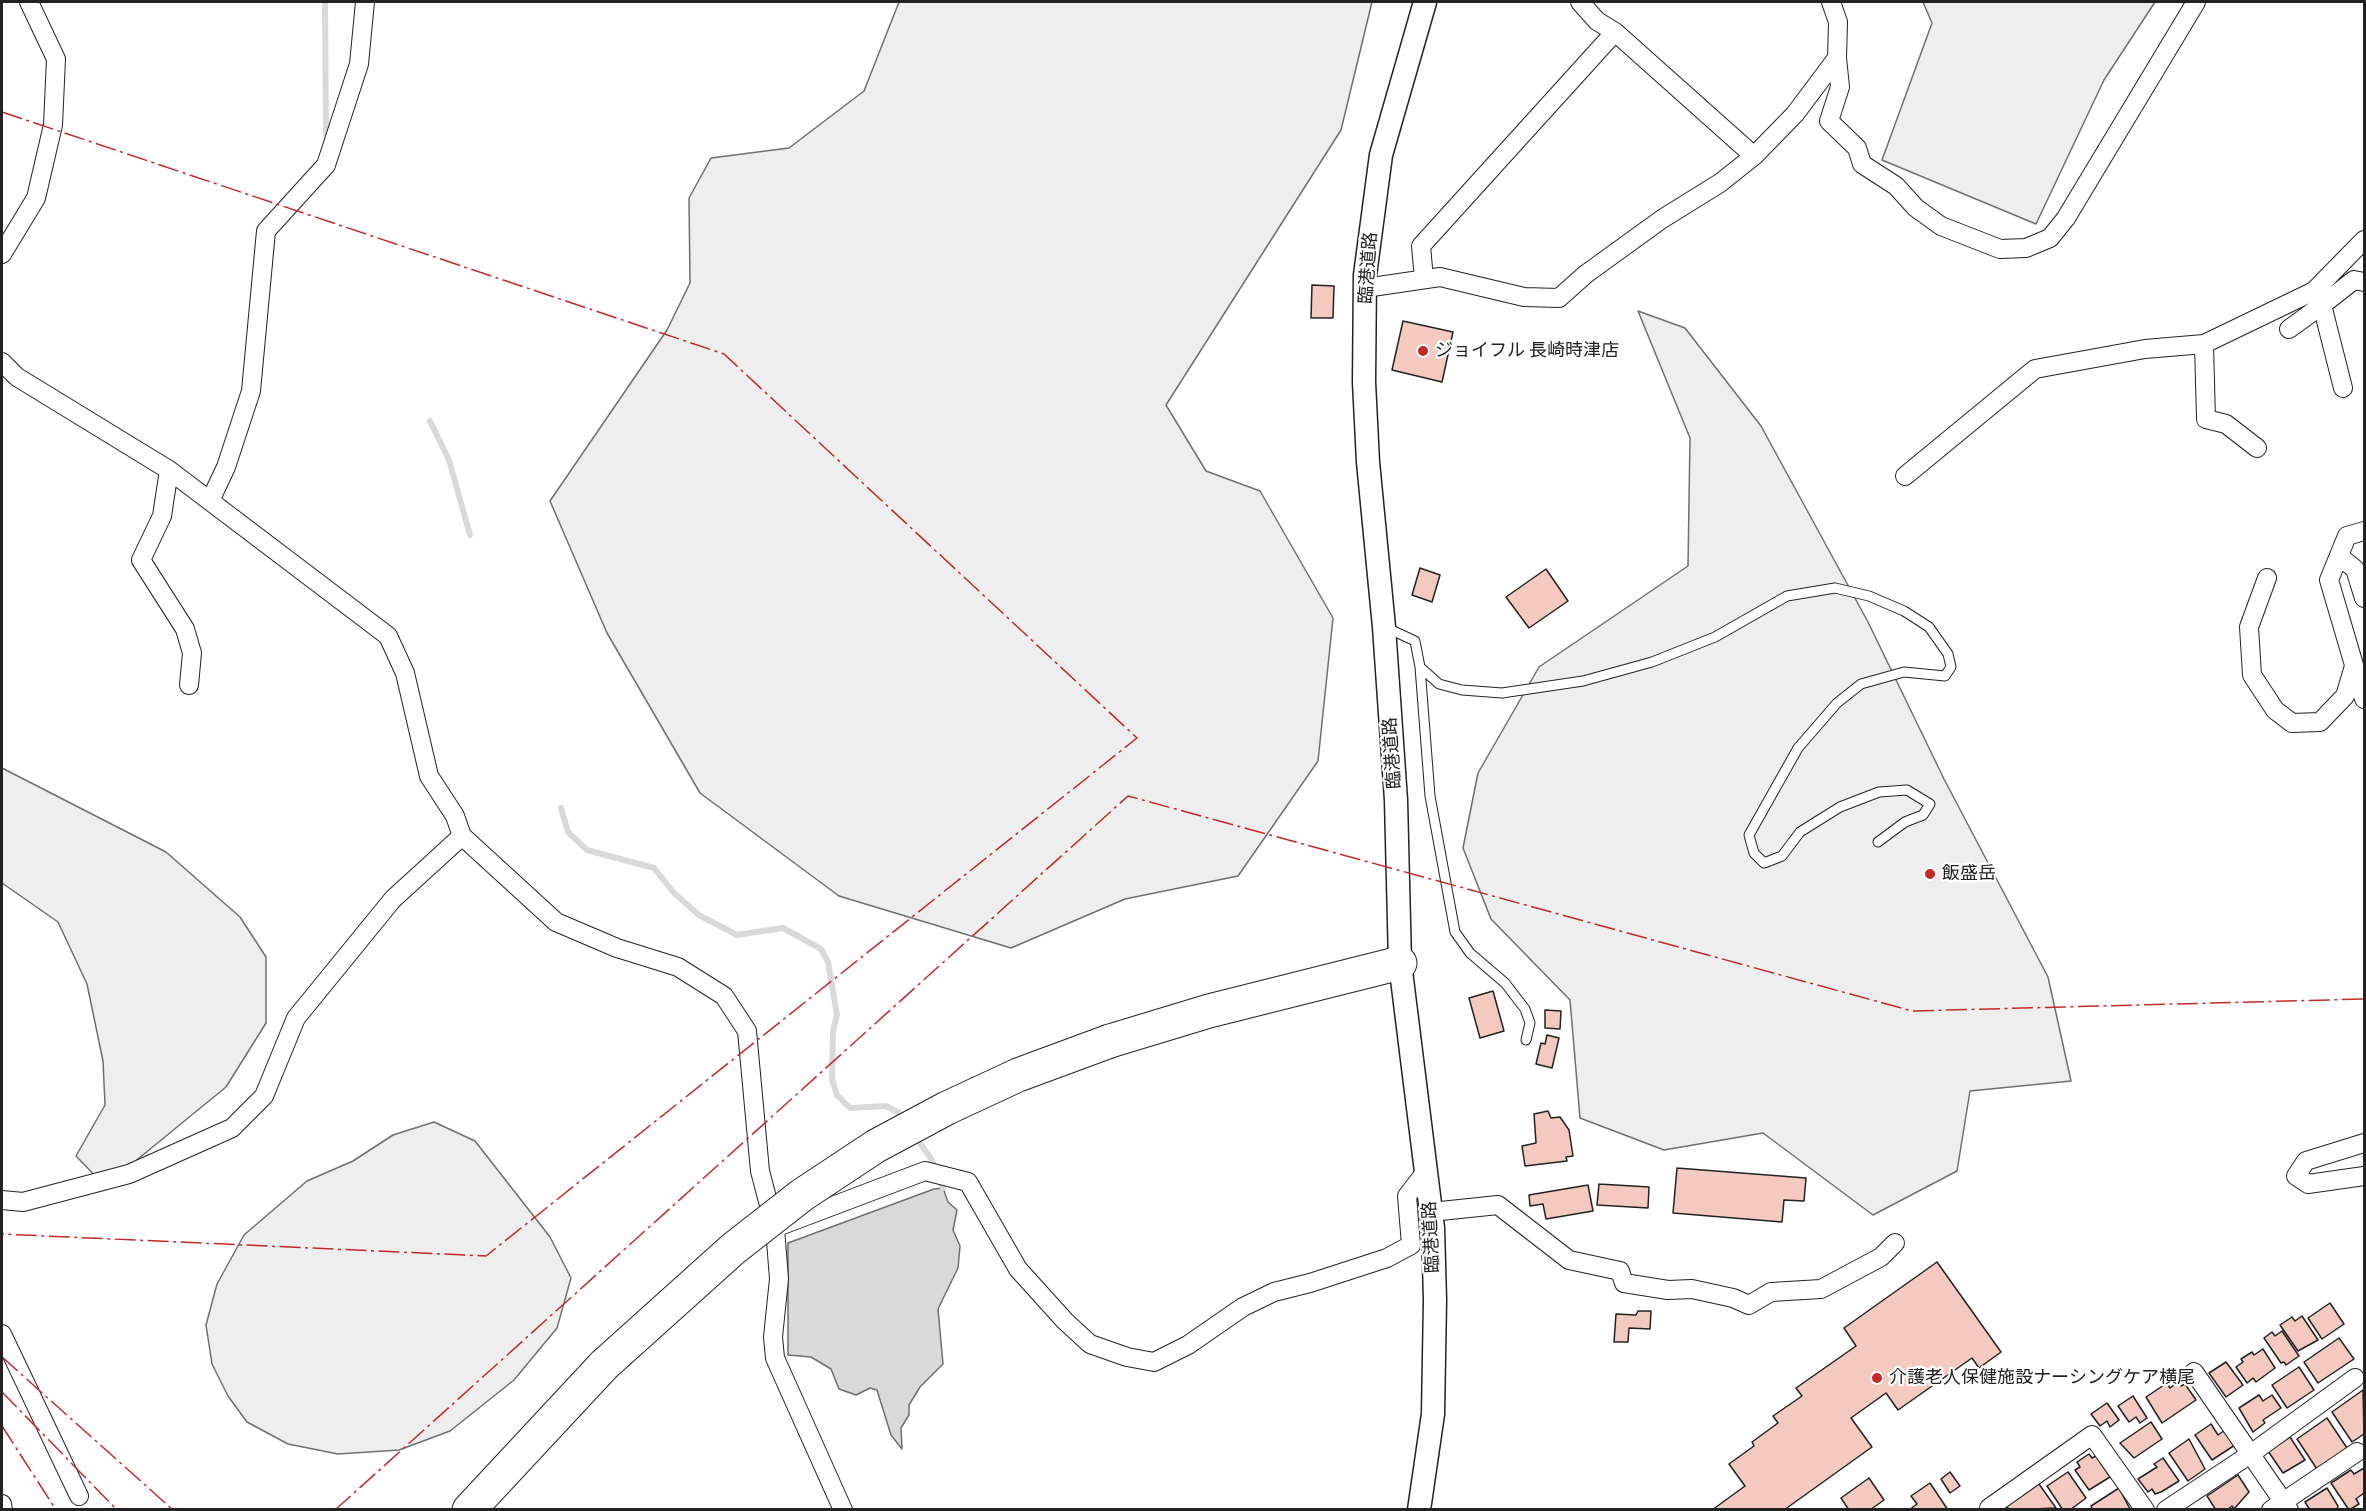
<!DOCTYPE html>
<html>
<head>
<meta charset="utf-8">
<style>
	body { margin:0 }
	#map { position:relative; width:2366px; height:1511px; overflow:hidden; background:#fff; font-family:Signika,sans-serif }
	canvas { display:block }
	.frame { position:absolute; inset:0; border:3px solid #222; pointer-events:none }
</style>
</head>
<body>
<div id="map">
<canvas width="2366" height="1511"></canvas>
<div class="frame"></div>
</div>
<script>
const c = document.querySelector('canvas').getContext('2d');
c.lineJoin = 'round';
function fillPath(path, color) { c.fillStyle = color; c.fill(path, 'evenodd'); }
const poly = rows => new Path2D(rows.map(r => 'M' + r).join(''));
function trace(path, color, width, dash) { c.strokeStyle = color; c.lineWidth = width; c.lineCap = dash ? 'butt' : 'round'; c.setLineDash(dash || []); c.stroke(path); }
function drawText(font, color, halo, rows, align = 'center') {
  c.font = font + ' Signika,"Noto Sans JP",sans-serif'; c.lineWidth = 4.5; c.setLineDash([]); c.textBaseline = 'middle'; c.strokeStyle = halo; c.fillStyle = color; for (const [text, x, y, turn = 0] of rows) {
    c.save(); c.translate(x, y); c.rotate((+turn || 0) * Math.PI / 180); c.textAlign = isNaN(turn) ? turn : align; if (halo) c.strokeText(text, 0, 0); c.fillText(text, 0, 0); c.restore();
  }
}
const green = poly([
	[899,2,1372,2,1341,130,1166,405,1206,471,1260,491,1333,618,1318,761,1238,876,1125,899,1011,948,839,896,700,793,607,633,550,501,667,330,690,283,689,198,711,158,789,148,864,91,899,2],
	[1923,2,2155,2,2104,80,2036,224,1882,160,1932,23,1923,2],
	[1638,311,1685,328,1761,426,1868,622,1944,779,2048,977,2071,1081,1970,1091,1957,1171,1873,1215,1763,1133,1664,1150,1580,1118,1570,1000,1491,919,1463,848,1478,773,1539,667,1688,566,1690,438,1638,311],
	[2,768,166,852,240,917,266,957,266,1023,226,1087,105,1186,76,1156,105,1105,103,1061,87,984,58,922,2,883,2,768],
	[434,1122,475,1141,550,1237,571,1278,557,1328,514,1380,450,1431,399,1450,338,1454,288,1444,247,1422,228,1396,212,1364,206,1325,217,1284,244,1235,307,1181,353,1161,393,1135,434,1122]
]);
const water = poly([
	[943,1188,948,1202,957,1210,953,1230,960,1246,958,1268,938,1309,943,1364,920,1387,909,1405,909,1415,901,1428,902,1449,891,1435,877,1390,870,1388,856,1395,839,1389,831,1369,811,1357,788,1355,788,1243,934,1189,943,1188]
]);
const stream = poly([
	[325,2,326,134],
	[430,421,449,460,470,535],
	[561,808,568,832,587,850,654,868,674,893,699,915,737,935,783,928,821,949,828,962,837,1015,833,1031,832,1079,837,1095,850,1108,886,1106,899,1113,904,1121],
	[915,1136,932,1160,943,1188]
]);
const building = poly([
	[1312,285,1334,286,1333,318,1311,318,1312,285],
	[1403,321,1453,332,1442,382,1392,370,1403,321],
	[1420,568,1440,575,1432,602,1412,595,1420,568],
	[1546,569,1568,601,1529,628,1506,597,1546,569],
	[1493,991,1504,1031,1480,1038,1469,998,1493,991],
	[1545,1010,1561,1011,1560,1029,1545,1028,1545,1010],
	[1547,1035,1559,1038,1552,1068,1536,1064,1541,1043,1545,1044,1547,1035],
	[1548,1111,1551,1118,1560,1117,1569,1130,1573,1156,1566,1157,1567,1161,1525,1166,1522,1146,1536,1143,1534,1114,1548,1111],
	[1677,1168,1806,1178,1804,1201,1784,1200,1782,1222,1673,1213,1677,1168],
	[1599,1184,1649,1187,1648,1208,1597,1205,1599,1184],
	[1588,1185,1593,1211,1546,1219,1543,1204,1530,1206,1529,1195,1588,1185],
	[1937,1262,2001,1352,1979,1368,1972,1358,1898,1410,1886,1393,1851,1418,1872,1447,1784,1510,1712,1510,1745,1486,1729,1464,1754,1446,1752,1442,1778,1423,1773,1416,1802,1396,1796,1388,1856,1346,1844,1328,1937,1262],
	[2330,1303,2344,1324,2322,1339,2308,1318,2330,1303],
	[1638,1311,1651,1311,1650,1329,1629,1328,1628,1342,1614,1342,1616,1314,1636,1315,1638,1311],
	[2302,1316,2318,1340,2298,1351,2280,1325,2292,1317,2295,1321,2302,1316],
	[2282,1331,2299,1356,2286,1365,2284,1362,2281,1363,2264,1338,2272,1332,2275,1336,2282,1331],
	[2339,1338,2354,1359,2318,1383,2304,1362,2339,1338],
	[2263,1349,2275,1368,2256,1382,2253,1378,2247,1383,2236,1367,2243,1362,2241,1359,2252,1352,2254,1355,2263,1349],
	[2226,1362,2243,1385,2226,1397,2209,1373,2226,1362],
	[2299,1367,2314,1390,2287,1408,2272,1385,2299,1367],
	[2178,1382,2181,1386,2185,1384,2196,1400,2162,1423,2146,1397,2167,1383,2170,1388,2178,1382],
	[2363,1390,2364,1434,2352,1442,2332,1412,2363,1390],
	[2259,1395,2263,1401,2272,1395,2281,1408,2263,1420,2265,1423,2253,1432,2239,1408,2259,1395],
	[2133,1396,2147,1418,2140,1423,2136,1417,2129,1422,2118,1406,2133,1396],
	[2107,1403,2119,1420,2110,1427,2107,1421,2100,1426,2091,1414,2107,1403],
	[2327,1418,2347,1448,2317,1469,2297,1439,2327,1418],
	[2151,1422,2162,1439,2134,1458,2120,1443,2151,1422],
	[2211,1424,2218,1435,2225,1430,2235,1445,2212,1460,2195,1435,2211,1424],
	[2290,1437,2305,1460,2283,1473,2268,1451,2290,1437],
	[2189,1439,2205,1469,2188,1481,2169,1453,2189,1439],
	[2089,1454,2092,1458,2096,1456,2110,1477,2089,1490,2075,1470,2080,1467,2077,1462,2089,1454],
	[2163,1458,2179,1481,2161,1492,2155,1494,2152,1489,2148,1492,2138,1479,2157,1467,2154,1464,2163,1458],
	[2364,1468,2364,1493,2356,1499,2359,1504,2349,1510,2331,1483,2351,1470,2354,1474,2364,1468],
	[1950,1472,1960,1486,1950,1493,1941,1479,1950,1472],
	[2068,1472,2086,1498,2070,1510,2063,1510,2047,1486,2068,1472],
	[2238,1475,2249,1492,2234,1509,2232,1506,2227,1510,2216,1510,2207,1496,2238,1475],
	[1869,1478,1884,1500,1870,1510,1849,1510,1841,1498,1869,1478],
	[1930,1483,1948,1510,1909,1510,1917,1504,1911,1496,1930,1483],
	[2039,1484,2056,1508,2009,1510,2007,1506,2039,1484],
	[2119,1488,2130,1509,2093,1510,2091,1506,2119,1488],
	[2327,1488,2338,1506,2337,1510,2310,1510,2305,1502,2327,1488]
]);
const service = poly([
	[1385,627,1415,641,1420,667,1439,684,1462,690,1502,693,1583,681,1652,662,1715,637,1787,596,1835,588,1869,596,1904,611,1929,627,1948,654,1951,667,1945,676,1904,672,1861,684,1837,703,1798,748,1749,835,1754,853,1764,863,1782,856,1800,832,1840,807,1879,792,1907,790,1930,804,1923,815,1905,822,1878,842],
	[1420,667,1430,796,1455,932,1470,953,1505,983,1525,1009,1530,1023,1526,1040]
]);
const minor = poly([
	[1580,2,1597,21,1615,32,1754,156],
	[1837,58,1840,87,1829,121,1857,148,1862,164,1896,186,1916,208,1941,226,2000,249,2026,248,2050,238,2066,218,2196,2],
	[2,254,36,198,53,125,56,59,29,2],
	[1424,279,1421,246,1615,32],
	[1365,288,1440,277,1524,297,1559,298,1586,274,1662,219,1720,183,1754,156,1795,114,1837,58,1838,22,1831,2],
	[2289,329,2322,305],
	[2,362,17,377,169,470,388,636,405,673,429,776,455,816,462,836,556,922,617,948,678,967,724,996,747,1031,760,1171,775,1228,779,1279,773,1337,775,1358,843,1510],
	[2343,388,2322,305,2354,280,2364,282],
	[2257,448,2226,424,2206,419,2204,344,2314,291,2364,240],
	[169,470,162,516,141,560,185,629,192,653,189,685],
	[1905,476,2035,369,2145,349,2204,344],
	[210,501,226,467,251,391,266,231,326,165,359,64,365,2],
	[2364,531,2347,536,2329,580,2364,699],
	[2339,556,2355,569,2364,598],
	[2267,578,2249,627,2252,675,2275,710,2292,723,2320,722,2345,696,2354,666],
	[2364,1143,2306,1161,2296,1176,2308,1184,2364,1176],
	[2,1200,23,1202,129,1174,232,1128,264,1096,296,1018,393,899,462,836],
	[1431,1212,1498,1205,1569,1260,1620,1271,1624,1283,1668,1290,1692,1289,1733,1298,1749,1305,1771,1292,1821,1289,1881,1257,1895,1243],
	[777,1227,925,1171,968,1182,1018,1269,1065,1321,1090,1344,1127,1357,1154,1362,1188,1345,1243,1307,1274,1292,1310,1283,1387,1258,1411,1245,1407,1196,1427,1170],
	[2,1334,79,1496],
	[2194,1372,2289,1510],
	[2,1504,3,1510],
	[1991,1510,1989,1508,2092,1435,2145,1510],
	[2166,1510,2252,1453,2355,1378],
	[2271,1510,2357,1452]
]);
const tertiary = poly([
	[1419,1510,1433,1414,1435,1300,1433,1228,1400,963,1396,800,1384,627,1368,462,1364,382,1365,275,1381,155,1425,2]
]);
const motorway = poly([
	[1110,1041,1209,1011,1400,963],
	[469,1510,604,1365]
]);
const motorwayBridge = poly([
	[604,1365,733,1249,802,1195,876,1146,947,1108,1018,1075,1110,1041]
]);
const power = poly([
	[2,112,724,354,1137,738,486,1256,2,1234],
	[2,1357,173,1510],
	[2,1392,117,1510],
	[2,1426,56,1510],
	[335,1510,1128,796,1912,1011,2364,999]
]);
const markers = [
	[1423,351,6,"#c62828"],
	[1930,874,6,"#c62828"],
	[1877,1378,6,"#c62828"]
];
const streetNames = [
	["臨港道路",1369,268,-86],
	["臨港道路",1393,753,-94],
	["臨港道路",1432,1237,-93]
];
const poiNames = [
	["ジョイフル 長崎時津店",1435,351],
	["飯盛岳",1942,874],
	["介護老人保健施設ナーシングケア横尾",1889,1378]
];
fillPath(green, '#eee');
trace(green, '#6f6f6f', 1.5);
fillPath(water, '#d9d9d9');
trace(water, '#6f6f6f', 1.5);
trace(stream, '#d9d9d9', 6);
fillPath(building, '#f3c9c0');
trace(building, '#222', 1.5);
trace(service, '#222', 11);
trace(minor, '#222', 20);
trace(tertiary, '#222', 25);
trace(motorway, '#222', 35);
trace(service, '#fff', 9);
trace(minor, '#fff', 18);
trace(tertiary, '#fff', 22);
trace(motorway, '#fff', 33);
trace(motorwayBridge, '#222', 35, []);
trace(motorwayBridge, '#fff', 33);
trace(power, '#c62828', 1.5, [21, 4.5, 3, 4.5]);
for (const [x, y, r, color] of markers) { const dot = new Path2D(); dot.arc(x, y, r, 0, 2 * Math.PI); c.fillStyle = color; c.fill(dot); trace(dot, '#fff', 2); }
drawText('18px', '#222', '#fff', streetNames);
drawText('18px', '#222', '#fff', poiNames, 'left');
</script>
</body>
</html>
